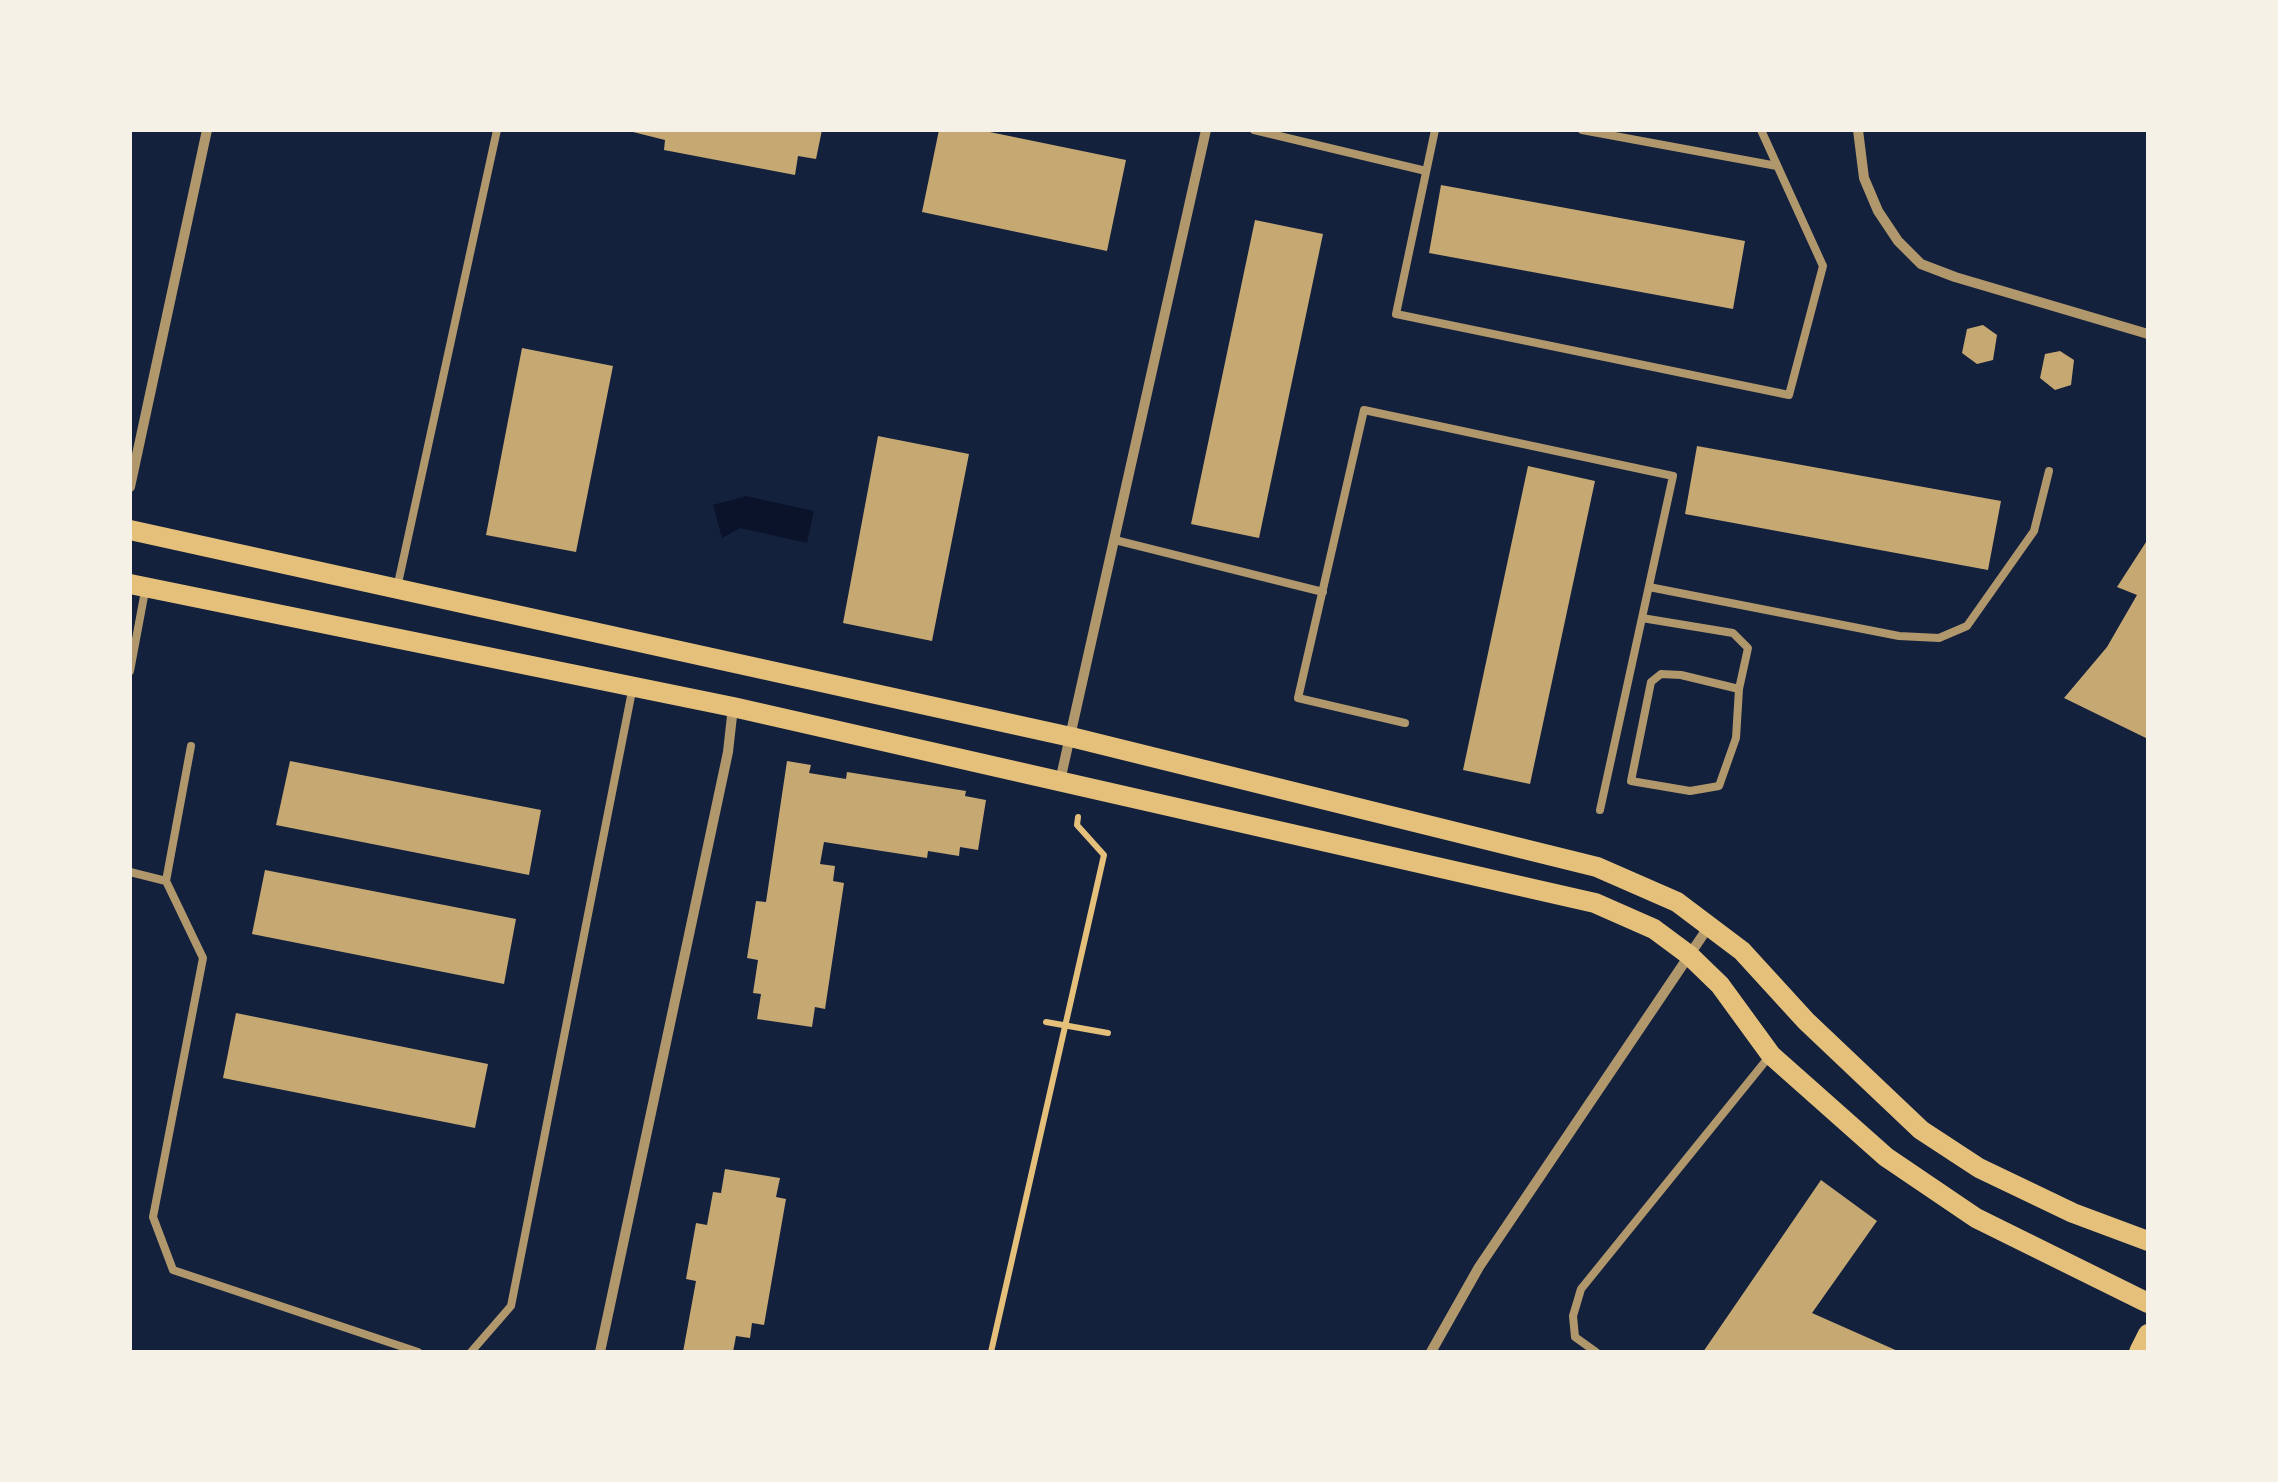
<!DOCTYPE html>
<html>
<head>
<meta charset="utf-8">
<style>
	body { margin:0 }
	#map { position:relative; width:2278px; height:1482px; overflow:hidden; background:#14213d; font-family:Mulish,sans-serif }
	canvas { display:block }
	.frame { position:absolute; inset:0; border:132px solid #f6f1e7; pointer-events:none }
</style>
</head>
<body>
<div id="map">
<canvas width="2278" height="1482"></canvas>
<div class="frame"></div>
</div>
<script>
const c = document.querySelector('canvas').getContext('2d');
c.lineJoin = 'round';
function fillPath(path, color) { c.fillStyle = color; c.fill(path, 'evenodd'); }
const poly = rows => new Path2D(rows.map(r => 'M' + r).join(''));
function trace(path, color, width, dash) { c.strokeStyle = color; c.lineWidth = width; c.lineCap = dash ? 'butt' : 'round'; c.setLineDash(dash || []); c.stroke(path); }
const water = poly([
	[746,496,814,511,807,543,740,528,722,538,713,505]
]);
const building = poly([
	[625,130,822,130,816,159,798,156,795,175,664,150,665,140],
	[939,130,980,130,1126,160,1107,251,922,212],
	[1441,185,1745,241,1733,309,1429,253],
	[1255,220,1323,234,1259,538,1191,524],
	[1983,325,1997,335,1993,360,1977,364,1962,353,1967,329],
	[522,348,613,366,576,552,486,535],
	[2060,351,2074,360,2071,385,2055,390,2040,378,2045,354],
	[878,436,969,454,932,641,843,623],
	[1697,446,2001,501,1988,570,1685,514],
	[1528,466,1595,481,1530,784,1463,770],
	[2148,539,2148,739,2064,698,2107,647,2137,595,2117,587],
	[290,761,541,810,529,875,276,825],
	[787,761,811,765,809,773,846,779,847,772,966,791,965,796,986,800,978,850,960,847,959,856,928,851,927,858,824,842,820,864,835,866,833,881,844,883,825,1009,815,1007,812,1027,757,1019,761,994,753,993,758,960,747,958,756,901,766,902],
	[265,870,516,919,504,984,252,934],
	[236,1013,488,1064,475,1128,223,1078],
	[725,1169,780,1178,776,1197,786,1199,764,1325,752,1323,750,1338,736,1336,733,1352,683,1352,696,1281,686,1279,696,1223,707,1225,713,1192,721,1193],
	[1821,1180,1877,1221,1812,1313,1900,1352,1703,1352]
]);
const path = poly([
	[1046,1022,1108,1033],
	[991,1352,1104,855,1077,825,1078,817]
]);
const service = poly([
	[1254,130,1426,171],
	[1435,130,1396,314,1789,395,1823,266,1761,130],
	[1582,130,1777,166],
	[1115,540,1323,592],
	[1649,587,1899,636,1939,638,1967,626,2034,531,2049,471],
	[397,588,497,130],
	[1642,618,1733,633,1748,648,1739,689,1681,675,1661,674,1651,682,1631,781,1690,791,1719,786,1736,738,1739,689],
	[130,671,145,591],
	[1405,723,1298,698,1364,410,1673,476,1600,810],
	[130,872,166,881,203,958,153,1217,173,1270,418,1352],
	[166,881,191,746],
	[471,1352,511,1306,632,691],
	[1596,1352,1575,1337,1573,1316,1581,1289,1768,1058]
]);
const minor = poly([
	[1858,130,1864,178,1878,211,1898,241,1921,264,1955,277,2148,334],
	[130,487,207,130],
	[1060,781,1206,130],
	[600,1352,728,752,733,707],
	[1431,1352,1479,1267,1709,926]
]);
const secondary = poly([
	[130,530,1071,737,1597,867,1677,902,1742,951,1806,1021,1921,1130,1979,1168,2073,1213,2148,1241],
	[130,584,733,707,1595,903,1654,929,1689,955,1720,985,1771,1055,1886,1157,1976,1218,2148,1303],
	[2139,1352,2148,1334]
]);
fillPath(water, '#0b132b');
fillPath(building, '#c6a872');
trace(path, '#e5c07b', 6);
trace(service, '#b1986c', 8);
trace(minor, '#b1986c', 10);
trace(secondary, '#e5c07b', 20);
</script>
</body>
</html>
